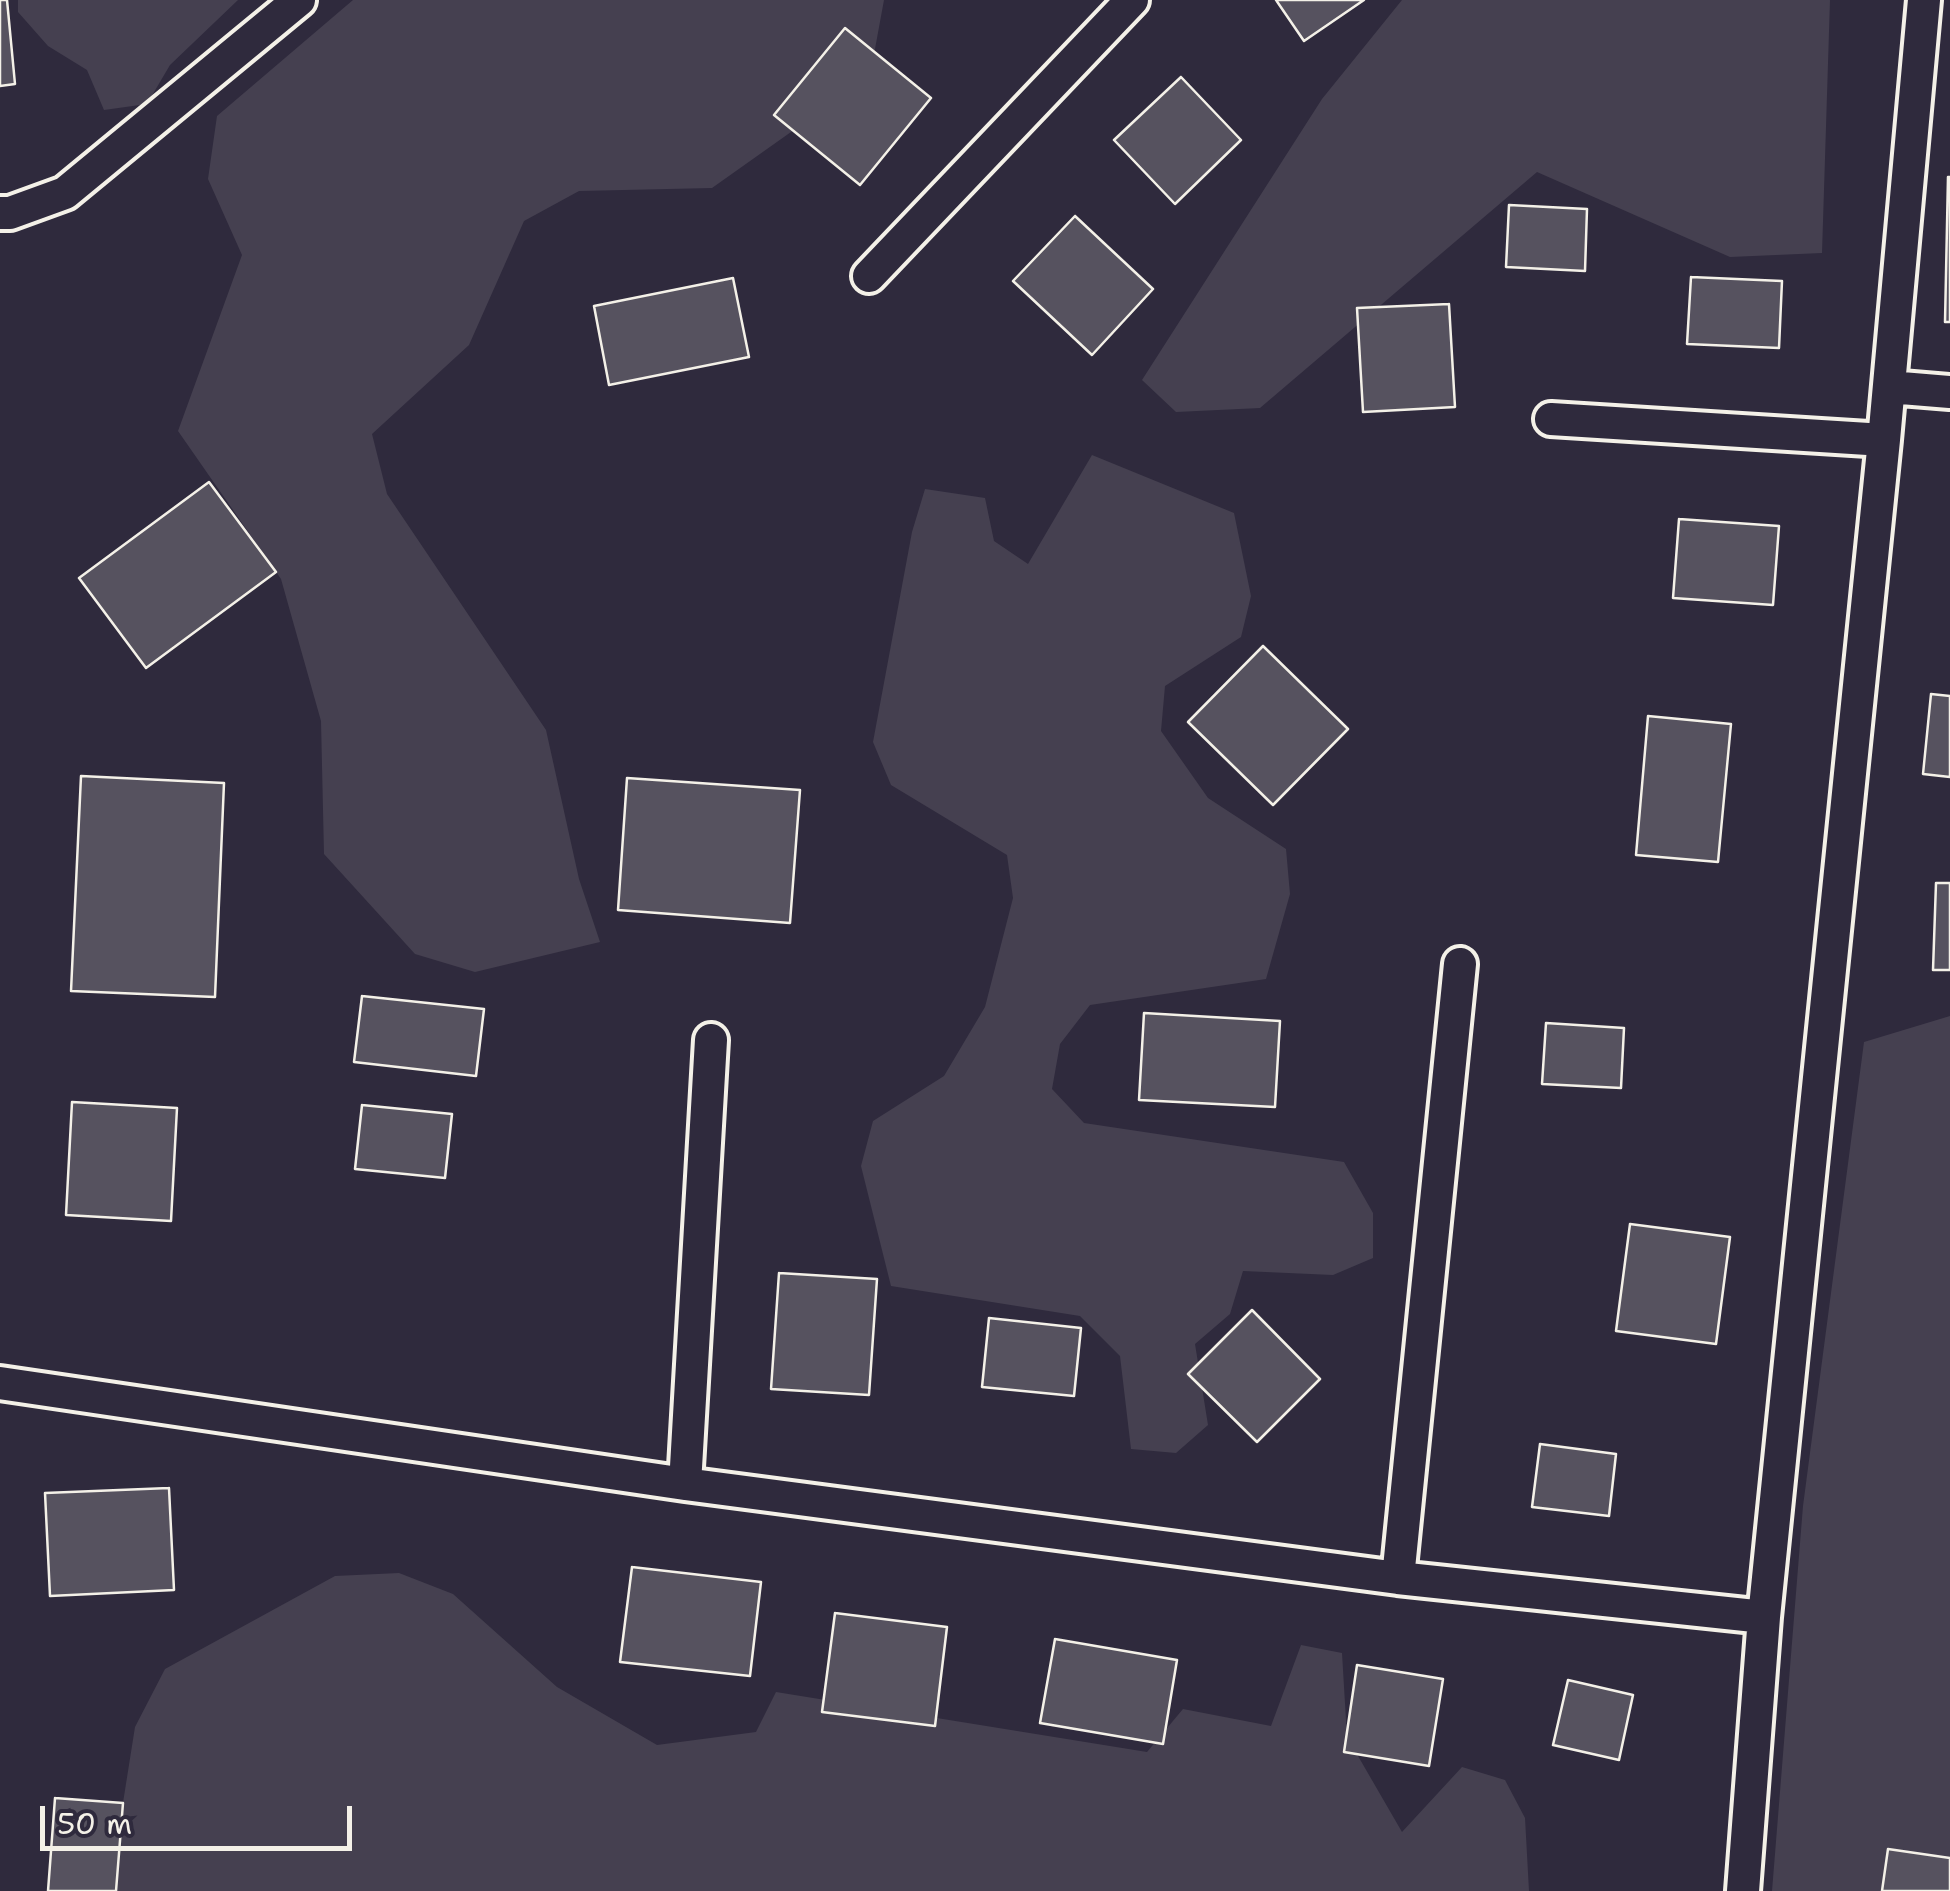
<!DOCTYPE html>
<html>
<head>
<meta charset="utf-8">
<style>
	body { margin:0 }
	#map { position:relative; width:1950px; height:1891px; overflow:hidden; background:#2f2a3d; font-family:"Shantell Sans",sans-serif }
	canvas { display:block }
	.scale { position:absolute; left:40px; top:1806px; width:312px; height:45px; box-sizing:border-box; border:5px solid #f4f1e8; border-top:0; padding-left:12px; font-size:30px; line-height:35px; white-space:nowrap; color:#f4f1e8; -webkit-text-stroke:8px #2f2a3d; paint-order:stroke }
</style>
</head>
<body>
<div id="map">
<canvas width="1950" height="1891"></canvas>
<div class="scale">50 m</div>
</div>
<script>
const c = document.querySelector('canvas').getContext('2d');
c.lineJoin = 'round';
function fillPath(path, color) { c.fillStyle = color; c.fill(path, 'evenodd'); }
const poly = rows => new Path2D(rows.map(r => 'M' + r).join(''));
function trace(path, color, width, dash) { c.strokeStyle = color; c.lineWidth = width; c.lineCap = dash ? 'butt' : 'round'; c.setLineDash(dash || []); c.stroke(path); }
const green = poly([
	[18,0,238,0,170,65,147,104,104,110,87,70,48,46,18,12],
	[353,0,884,0,870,76,712,188,579,191,524,221,469,345,372,434,387,494,546,730,579,879,600,942,475,972,415,954,324,854,321,721,281,579,178,431,242,255,208,179,217,116],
	[1402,0,1830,0,1822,253,1730,257,1537,172,1260,408,1176,412,1142,380,1322,99],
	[1092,455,1234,513,1251,596,1241,637,1165,686,1161,731,1208,798,1286,849,1290,894,1266,979,1090,1005,1060,1044,1052,1089,1084,1123,1344,1162,1373,1213,1373,1258,1333,1275,1243,1271,1230,1314,1195,1344,1208,1425,1176,1453,1131,1449,1120,1356,1080,1316,891,1286,861,1166,873,1121,944,1076,985,1007,1013,898,1007,855,891,785,873,742,912,532,925,489,985,498,994,541,1028,564],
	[1950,1016,1950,1891,1772,1891,1803,1506,1864,1042],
	[399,1573,453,1594,557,1687,657,1745,756,1732,776,1692,1147,1752,1183,1709,1271,1726,1301,1645,1342,1653,1347,1737,1402,1832,1462,1767,1505,1780,1525,1818,1529,1891,109,1891,135,1727,165,1669,335,1576]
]);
const building = poly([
	[0,0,7,0,15,84,0,86,0,0],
	[1276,0,1364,0,1304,41,1276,0],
	[845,28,931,98,860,185,774,115,845,28],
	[1181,77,1241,140,1175,204,1114,140,1181,77],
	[1948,177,1950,177,1950,322,1945,322,1948,177],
	[1509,205,1587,209,1585,271,1506,267,1509,205],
	[1075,216,1153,289,1092,355,1013,281,1075,216],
	[1691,277,1782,281,1779,348,1687,344,1691,277],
	[733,278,749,357,609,385,594,306,733,278],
	[1449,304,1455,407,1363,412,1357,308,1449,304],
	[209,482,276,572,146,668,79,578,209,482],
	[1679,519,1779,526,1773,605,1673,598,1679,519],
	[1263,646,1348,729,1273,805,1188,722,1263,646],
	[1931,694,1950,696,1950,777,1923,774,1931,694],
	[1648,716,1731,724,1718,862,1636,855,1648,716],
	[81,776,224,783,215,997,71,991,81,776],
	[627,778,800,790,790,923,618,910,627,778],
	[1936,883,1950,883,1950,970,1933,970,1936,883],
	[362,996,484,1009,476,1076,354,1062,362,996],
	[1144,1013,1280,1021,1275,1107,1139,1100,1144,1013],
	[1546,1023,1624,1028,1621,1088,1542,1084,1546,1023],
	[72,1102,177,1108,171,1221,66,1215,72,1102],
	[362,1105,452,1114,445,1178,355,1169,362,1105],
	[1630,1224,1730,1237,1716,1344,1616,1331,1630,1224],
	[779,1273,877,1279,869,1395,771,1389,779,1273],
	[1252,1310,1320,1379,1257,1442,1188,1374,1252,1310],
	[989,1318,1081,1328,1074,1396,982,1387,989,1318],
	[1540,1444,1616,1454,1609,1516,1532,1507,1540,1444],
	[169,1488,174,1590,50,1596,45,1493,169,1488],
	[632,1567,761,1582,750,1676,620,1662,632,1567],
	[835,1613,947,1627,935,1726,822,1712,835,1613],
	[1055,1639,1177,1660,1163,1744,1040,1723,1055,1639],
	[1357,1665,1443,1679,1429,1766,1344,1752,1357,1665],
	[1568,1680,1633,1695,1619,1760,1553,1745,1568,1680],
	[55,1798,123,1803,116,1891,48,1891,55,1798],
	[1888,1849,1950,1858,1950,1891,1882,1891,1888,1849]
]);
const minor = poly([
	[0,213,10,213,65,193,299,0],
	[869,276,1132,0],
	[1889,387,1950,392],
	[1551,419,1884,440],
	[0,1383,685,1484,1398,1578,1764,1617],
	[685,1484,711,1040],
	[1398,1578,1460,964],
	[1743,1891,1764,1617,1884,440,1924,0]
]);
fillPath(green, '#454050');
fillPath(building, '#56525f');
trace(building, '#f4f1e8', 2.5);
trace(minor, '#f4f1e8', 40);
trace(minor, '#2f2a3d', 32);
</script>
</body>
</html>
